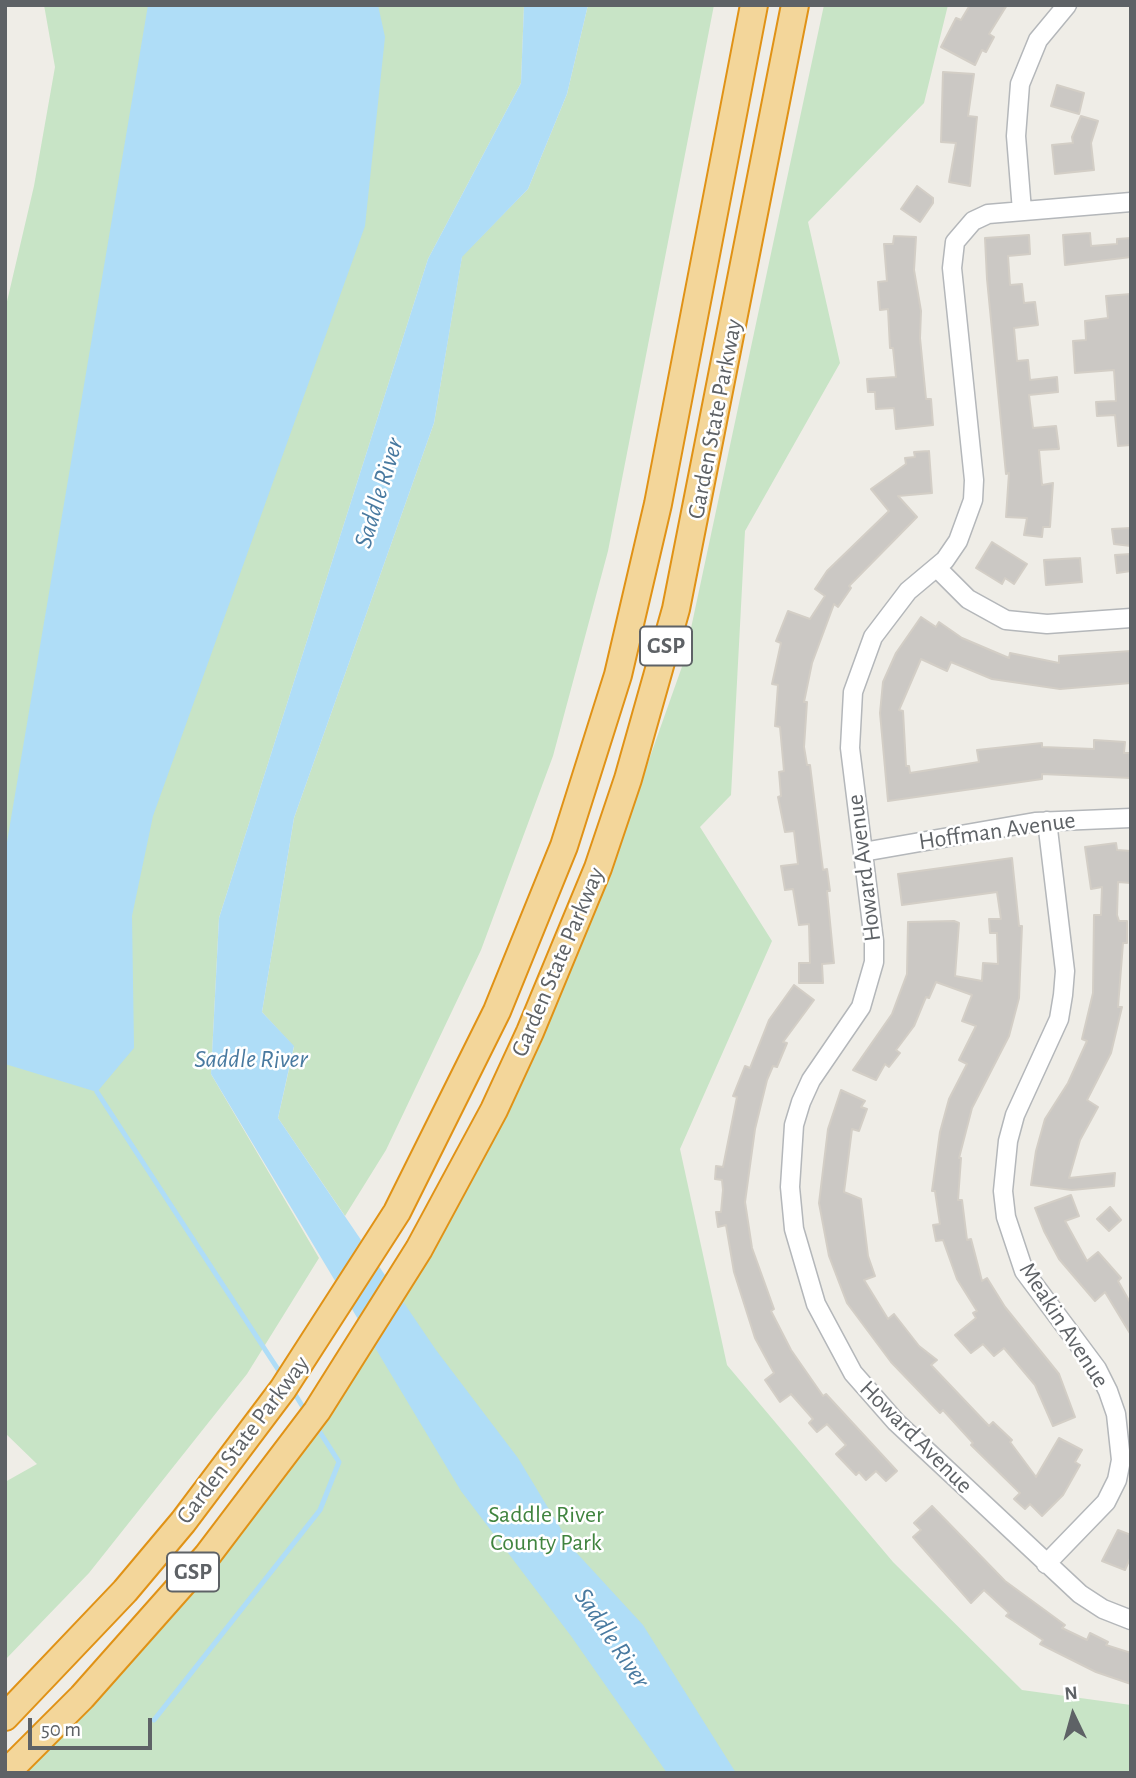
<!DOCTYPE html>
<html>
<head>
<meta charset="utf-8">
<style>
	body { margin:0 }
	#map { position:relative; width:1136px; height:1778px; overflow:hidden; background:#efede7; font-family:"Alegreya Sans",sans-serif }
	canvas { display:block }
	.frame { position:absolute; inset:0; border:7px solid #5e6266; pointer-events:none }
	.north { position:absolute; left:1038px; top:1680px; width:70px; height:70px; -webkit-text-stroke:5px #fff; paint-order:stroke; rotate:355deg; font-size:19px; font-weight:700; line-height:28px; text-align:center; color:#5e6266 }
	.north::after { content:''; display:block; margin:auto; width:24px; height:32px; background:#5e6266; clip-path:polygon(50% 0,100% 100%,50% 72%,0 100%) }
	.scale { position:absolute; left:28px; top:1718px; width:124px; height:32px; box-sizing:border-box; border:4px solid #5e6266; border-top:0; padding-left:9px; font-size:21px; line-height:24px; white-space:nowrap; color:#5e6266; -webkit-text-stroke:5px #fff; paint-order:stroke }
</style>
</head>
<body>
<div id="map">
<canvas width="1136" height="1778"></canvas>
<div class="frame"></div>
<div class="north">N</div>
<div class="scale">50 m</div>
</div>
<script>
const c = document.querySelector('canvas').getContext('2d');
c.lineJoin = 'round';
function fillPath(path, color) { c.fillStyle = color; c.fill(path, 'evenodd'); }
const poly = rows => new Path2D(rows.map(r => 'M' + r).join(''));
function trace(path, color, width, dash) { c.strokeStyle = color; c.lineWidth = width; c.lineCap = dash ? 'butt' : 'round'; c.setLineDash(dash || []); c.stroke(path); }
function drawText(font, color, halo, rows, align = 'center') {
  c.font = font + ' "Alegreya Sans",sans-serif'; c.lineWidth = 5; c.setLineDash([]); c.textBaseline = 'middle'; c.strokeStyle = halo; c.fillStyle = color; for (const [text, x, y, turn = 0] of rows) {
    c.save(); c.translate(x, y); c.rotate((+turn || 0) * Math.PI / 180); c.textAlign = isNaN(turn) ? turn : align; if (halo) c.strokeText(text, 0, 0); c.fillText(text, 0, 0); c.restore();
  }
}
const green = poly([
	[44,5,524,5,521,83,428,259,219,918,211,1074,319,1258,247,1374,89,1573,5,1660,5,1482,37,1464,5,1433,5,310,34,186,55,67],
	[588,5,714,5,608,551,553,756,481,950,386,1150,345,1216,278,1118,294,1047,262,1012,294,818,434,423,462,256,528,189,567,94],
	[824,5,948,5,924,103,808,222,840,363,745,531,731,795,700,827,772,941,680,1149,727,1365,893,1562,1022,1690,1131,1705,1131,1773,5,1773,334,1408,634,802,684,661]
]);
const water = poly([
	[148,5,378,5,385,37,365,226,153,816,132,916,134,1048,97,1092,5,1064,5,854],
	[524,5,588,5,567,94,528,189,462,257,434,423,294,818,262,1012,294,1046,278,1118,436,1350,518,1458,573,1549,643,1625,736,1773,667,1773,571,1636,461,1491,211,1074,219,918,428,259,521,83]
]);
const stream = poly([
	[97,1092,281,1374],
	[293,1391,306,1412],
	[154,1720,320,1510,339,1462,316,1426]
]);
const building = poly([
	[970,5,1007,5,989,34,994,37,986,52,982,50,975,65,941,47,956,18,961,20,970,5],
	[943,72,974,74,968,116,977,117,970,186,949,182,956,143,941,142,943,72],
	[1057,85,1084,93,1079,114,1051,106,1057,85],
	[1081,116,1098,121,1091,143,1094,170,1055,174,1052,145,1073,143,1072,137,1081,116],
	[917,186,933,198,933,203,920,222,901,209,917,186],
	[1090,233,1091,246,1117,244,1117,239,1131,238,1131,257,1065,265,1063,235,1090,233],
	[1029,235,1030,254,1008,256,1010,285,1022,284,1024,303,1035,302,1038,325,1014,328,1017,361,1028,360,1030,380,1057,377,1058,392,1029,395,1033,428,1056,426,1059,449,1039,450,1042,485,1053,483,1050,527,1043,527,1042,537,1024,535,1027,518,1006,517,1009,473,1006,474,987,279,985,238,1029,235],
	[894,236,916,237,914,270,921,311,920,338,926,399,931,399,933,425,896,429,894,408,876,409,875,392,868,392,867,379,896,377,893,348,890,348,888,309,880,310,878,282,887,281,884,244,893,244,894,236],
	[1131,294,1131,445,1118,446,1115,415,1097,416,1096,402,1116,401,1114,370,1075,373,1073,341,1086,340,1085,321,1108,318,1106,296,1131,294],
	[929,451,932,493,898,496,917,517,849,586,851,588,838,607,834,604,812,663,804,702,807,702,804,747,807,765,810,765,823,870,827,869,830,891,827,891,834,963,822,964,823,983,799,983,799,963,810,963,809,924,799,925,793,889,785,890,781,866,798,864,794,831,785,832,778,797,781,796,779,772,784,771,780,727,775,726,778,685,772,684,781,643,776,641,788,611,810,619,825,596,815,589,827,571,889,511,871,489,906,464,905,458,915,457,914,452,929,451],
	[1131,528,1131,546,1114,544,1112,529,1131,528],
	[992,542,1027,564,1014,584,1005,578,1002,584,976,568,992,542],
	[1131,554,1131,571,1117,573,1115,555,1131,554],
	[1080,558,1082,582,1046,585,1044,560,1080,558],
	[921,617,936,627,939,622,962,638,1009,658,1010,653,1059,663,1059,656,1131,651,1131,683,1060,689,992,679,951,662,947,671,921,659,899,710,903,711,906,766,909,766,910,773,979,762,977,750,1042,743,1042,747,1094,749,1094,740,1125,742,1124,753,1131,753,1131,778,1042,774,1042,779,888,801,880,713,883,682,896,653,921,617],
	[1116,843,1117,850,1131,851,1131,883,1118,882,1117,915,1119,921,1127,921,1127,943,1123,943,1118,1007,1122,1007,1111,1053,1087,1100,1098,1107,1080,1140,1069,1178,1115,1173,1114,1186,1072,1190,1031,1185,1036,1151,1045,1119,1068,1083,1087,1041,1082,1039,1093,993,1094,915,1101,915,1102,887,1091,889,1085,847,1116,843],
	[1012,858,1019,926,1022,926,1019,998,1009,1036,972,1108,959,1158,961,1158,958,1200,962,1200,967,1240,971,1239,982,1281,987,1278,1005,1307,1059,1374,1075,1417,1053,1426,1035,1385,1004,1348,994,1356,983,1344,971,1353,955,1335,976,1318,973,1313,977,1311,957,1279,943,1240,936,1241,933,1225,940,1224,935,1191,932,1191,940,1132,949,1099,967,1064,959,1060,976,1026,962,1021,972,995,936,982,929,998,926,997,914,1026,896,1050,900,1053,889,1067,885,1064,876,1080,853,1070,892,1014,907,974,908,922,954,921,959,923,955,976,982,981,983,963,998,964,997,933,990,933,989,919,1001,919,997,892,902,905,898,874,1012,858],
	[794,985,814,1000,783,1042,787,1043,777,1067,773,1066,767,1080,755,1129,745,1202,752,1248,774,1309,771,1311,791,1350,823,1396,826,1394,897,1471,886,1481,876,1471,866,1480,859,1472,856,1475,836,1454,846,1445,827,1424,817,1432,809,1423,813,1419,791,1394,780,1402,765,1380,774,1373,755,1338,734,1272,726,1225,718,1227,716,1212,721,1212,723,1190,722,1180,715,1179,716,1166,723,1167,737,1097,733,1096,745,1066,750,1068,769,1020,794,985],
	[841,1090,865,1101,861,1107,867,1109,859,1131,852,1129,844,1192,861,1199,868,1256,875,1276,864,1280,888,1319,894,1314,919,1346,937,1360,931,1365,989,1426,993,1422,1012,1440,1010,1442,1036,1477,1059,1438,1082,1450,1075,1462,1080,1465,1063,1495,1042,1516,1030,1504,1025,1509,1014,1499,1020,1493,971,1445,973,1443,943,1410,940,1413,891,1362,847,1303,829,1256,819,1203,828,1129,841,1090],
	[1071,1195,1079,1216,1065,1221,1087,1261,1098,1252,1121,1278,1118,1281,1131,1304,1131,1335,1105,1292,1095,1301,1059,1259,1044,1231,1035,1208,1071,1195],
	[1110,1207,1121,1220,1109,1231,1097,1219,1110,1207],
	[932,1506,1005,1581,1065,1625,1062,1628,1087,1640,1090,1633,1108,1642,1106,1645,1131,1653,1131,1684,1096,1672,1040,1644,1043,1640,1006,1616,1009,1613,984,1590,971,1603,913,1537,921,1530,914,1523,932,1506],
	[1118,1530,1131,1535,1131,1556,1125,1570,1102,1561,1118,1530]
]);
const minor = poly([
	[1131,202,988,214,973,221,955,242,952,268,974,480,973,500,958,541,945,560,908,591,873,637,853,692,850,748,874,941,874,962,861,1007,811,1080,801,1102,794,1125,790,1187,794,1229,816,1304,853,1373,896,1422,1080,1594,1103,1609,1131,1620],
	[1022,211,1016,136,1020,84,1038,40,1067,5],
	[937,568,968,599,1006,620,1047,624,1131,618],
	[863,852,1035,822,1131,818],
	[1046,1564,1106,1502,1117,1480,1121,1460,1116,1414,1108,1391,1097,1369,1024,1271,1006,1217,1003,1191,1008,1141,1015,1115,1059,1019,1063,995,1065,971,1047,821]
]);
const highway = poly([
	[5,1717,125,1591,183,1522,283,1389,397,1212,497,1011,564,846,618,675,658,504,754,5],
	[6,1773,82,1697,207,1556,317,1411,419,1249,494,1110,530,1032,598,868,628,779,676,609,795,5]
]);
const shields = [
	[666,646,52],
	[193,1572,52]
];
const shieldNames = [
	["GSP",666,646],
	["GSP",193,1572]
];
const streetNames = [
	["Garden State Parkway",715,419,-79],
	["Hoffman Avenue",997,831,-8],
	["Howard Avenue",864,868,-97],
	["Garden State Parkway",558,962,-67],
	["Meakin Avenue",1064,1325,57],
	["Howard Avenue",916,1437,45],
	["Garden State Parkway",243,1440,-53]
];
const parkNames = [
	["Saddle River",546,1515],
	["County Park",546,1543]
];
const waterNames = [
	["Saddle River",379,493,-73],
	["Saddle River",251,1059],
	["Saddle River",612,1638,56]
];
fillPath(green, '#c8e4c6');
fillPath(water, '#afddf7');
trace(stream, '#afddf7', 5);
fillPath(building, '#cbc8c4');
trace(building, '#d3cec6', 2);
trace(minor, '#b4b7ba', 21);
trace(highway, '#e09216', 30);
trace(minor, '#fff', 18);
trace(highway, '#f3d69a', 26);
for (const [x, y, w] of shields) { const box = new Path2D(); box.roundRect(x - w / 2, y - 19.5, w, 39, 5); c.fillStyle = '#fff'; c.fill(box); trace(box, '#5e6266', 2); }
drawText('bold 23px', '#5e6266', null, shieldNames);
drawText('24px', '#5e6266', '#fff', streetNames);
drawText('24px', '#40843f', '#fff', parkNames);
drawText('italic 26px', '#497aa0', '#fff', waterNames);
</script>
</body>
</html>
